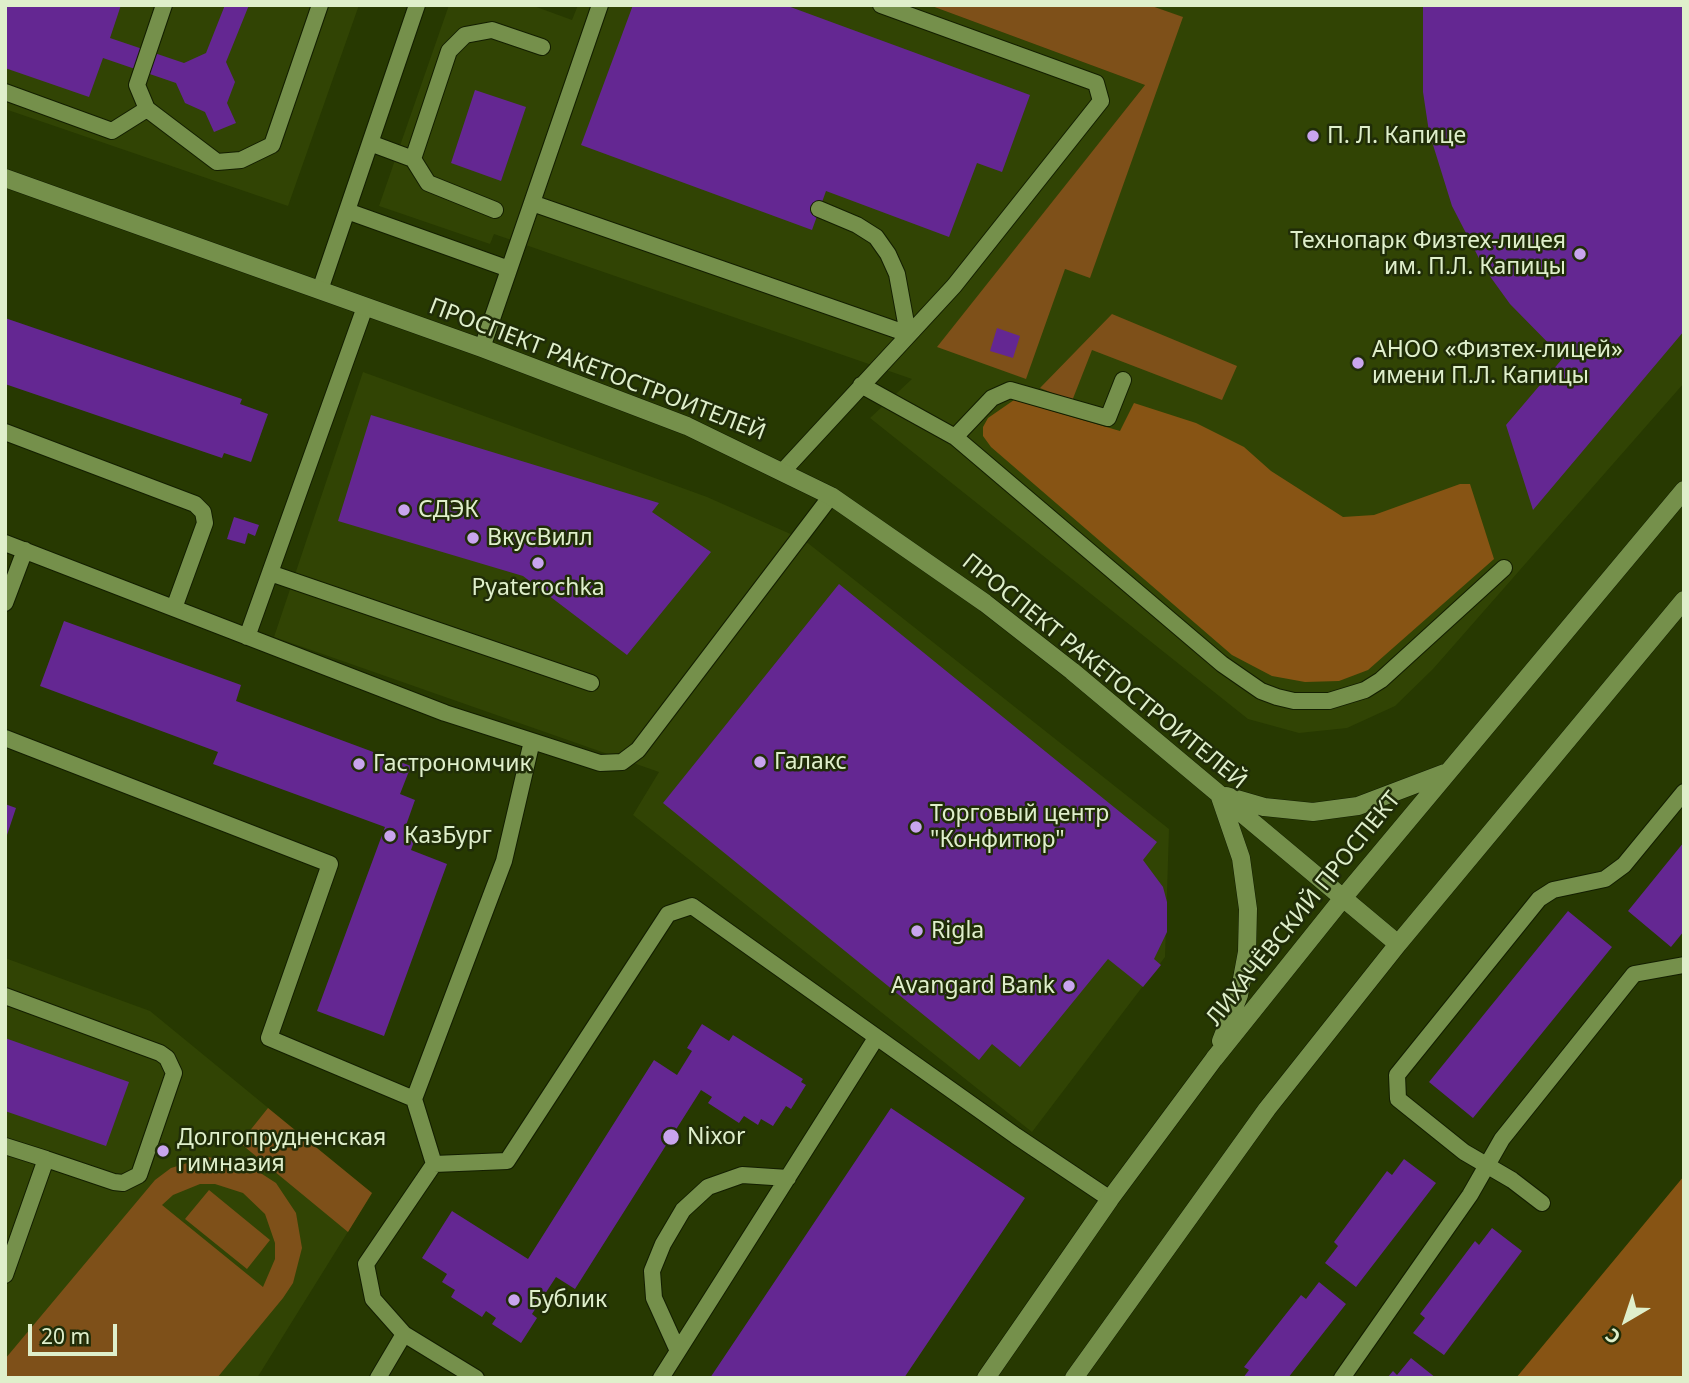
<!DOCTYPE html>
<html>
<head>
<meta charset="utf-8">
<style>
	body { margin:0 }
	#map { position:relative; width:1689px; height:1383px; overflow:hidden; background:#273901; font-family:"Noto Sans",sans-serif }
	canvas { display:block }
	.frame { position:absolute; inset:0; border:7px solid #dfefcb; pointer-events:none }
	.north { position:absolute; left:1591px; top:1285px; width:70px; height:70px; -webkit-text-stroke:5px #202d08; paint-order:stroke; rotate:219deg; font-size:19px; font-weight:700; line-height:28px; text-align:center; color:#dfefcb }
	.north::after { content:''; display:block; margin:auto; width:24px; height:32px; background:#dfefcb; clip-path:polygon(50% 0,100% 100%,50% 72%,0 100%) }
	.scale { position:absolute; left:28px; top:1324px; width:89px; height:32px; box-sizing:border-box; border:4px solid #dfefcb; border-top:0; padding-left:9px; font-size:21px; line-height:24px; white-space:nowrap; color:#dfefcb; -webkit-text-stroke:5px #202d08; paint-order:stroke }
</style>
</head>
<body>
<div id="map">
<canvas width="1689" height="1383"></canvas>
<div class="frame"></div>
<div class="north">С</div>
<div class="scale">20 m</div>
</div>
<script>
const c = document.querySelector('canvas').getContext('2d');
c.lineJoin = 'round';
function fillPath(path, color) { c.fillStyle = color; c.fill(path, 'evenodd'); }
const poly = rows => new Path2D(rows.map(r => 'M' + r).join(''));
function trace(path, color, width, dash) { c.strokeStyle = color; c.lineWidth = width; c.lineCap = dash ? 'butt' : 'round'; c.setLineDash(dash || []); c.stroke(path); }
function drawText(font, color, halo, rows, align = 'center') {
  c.font = font + ' "Noto Sans",sans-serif'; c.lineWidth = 5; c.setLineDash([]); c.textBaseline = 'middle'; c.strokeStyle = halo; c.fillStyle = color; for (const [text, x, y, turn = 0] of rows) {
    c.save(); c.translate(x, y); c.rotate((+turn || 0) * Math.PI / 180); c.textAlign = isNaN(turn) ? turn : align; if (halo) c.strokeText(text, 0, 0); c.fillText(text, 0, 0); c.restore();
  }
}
const built = poly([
	[5,5,359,5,288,206,5,109],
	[449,5,531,5,572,20,578,5,929,5,1145,85,938,347,1065,269,1090,277,1182,17,1149,5,1684,5,1684,383,1433,669,1395,706,1347,728,1299,733,1248,719,870,418,912,379,494,234,490,244,379,206],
	[363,372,707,497,804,540,1169,829,1165,957,1032,1132,633,815,659,772,274,637],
	[5,958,150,1011,372,1193,257,1378,5,1378]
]);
const green = poly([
	[929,5,1149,5,1183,17,1090,278,1065,269,1026,379,937,347,1145,85],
	[1112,314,1237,366,1222,400,1092,350,1072,401,1040,388],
	[268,1108,372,1193,348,1232,240,1143],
	[207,1157,245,1163,276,1183,296,1213,302,1248,293,1283,283,1298,217,1378,5,1378,5,1359,155,1180,171,1168],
	[200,1184,215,1184,243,1193,265,1214,275,1243,275,1259,263,1287,162,1205,173,1195],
	[209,1190,270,1240,247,1269,185,1219]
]);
const forest = poly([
	[1014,400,1120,431,1134,403,1196,423,1244,447,1271,471,1343,517,1374,515,1460,484,1470,484,1494,559,1368,670,1339,681,1305,682,1272,676,1232,655,991,447,983,436,983,427,988,418],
	[1684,1176,1684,1378,1516,1378]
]);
const building = poly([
	[5,5,121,5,110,38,184,63,206,53,225,5,249,5,226,62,235,82,227,103,236,123,214,132,205,112,185,103,176,83,103,58,89,97,5,68],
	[633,5,785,5,1030,95,1002,172,977,163,949,237,826,191,812,230,581,145],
	[1423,5,1684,5,1684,331,1533,510,1506,425,1563,358,1510,304,1484,268,1452,206,1429,132,1423,92],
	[475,90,526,107,501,181,451,163],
	[5,318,242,399,240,404,268,414,251,462,224,453,222,458,5,384],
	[997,328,1020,336,1013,358,990,351],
	[371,415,659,503,652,512,711,552,627,655,523,576,338,521],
	[234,517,259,525,255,536,248,533,245,544,227,539],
	[839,584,1157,842,1143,860,1163,887,1167,902,1167,932,1154,959,1161,965,1143,987,1108,959,1020,1067,992,1044,979,1060,663,803],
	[64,621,241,685,236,701,411,766,400,794,415,800,404,831,416,836,411,850,447,864,384,1036,317,1011,385,827,213,764,218,752,40,686],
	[5,804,16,808,6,838,5,837],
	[1684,842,1684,931,1671,947,1628,911],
	[1568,911,1612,947,1473,1118,1429,1082],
	[702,1024,729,1041,733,1035,803,1079,801,1082,806,1085,791,1109,786,1106,773,1126,761,1119,758,1125,744,1116,739,1123,708,1103,712,1097,701,1090,575,1289,556,1277,532,1314,537,1318,521,1343,492,1324,496,1318,486,1311,482,1317,451,1297,455,1290,442,1282,447,1274,422,1258,452,1211,528,1259,654,1060,677,1075,692,1051,687,1048],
	[5,1038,129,1082,106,1146,5,1111],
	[891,1108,1025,1198,904,1378,710,1378],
	[1404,1159,1436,1183,1356,1287,1325,1263,1338,1246,1334,1242,1387,1171,1392,1175],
	[1492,1228,1522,1251,1444,1355,1413,1333,1425,1318,1420,1314,1475,1241,1479,1245],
	[1319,1282,1346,1304,1288,1378,1243,1378,1249,1370,1244,1367,1301,1295,1306,1299],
	[1411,1358,1436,1378,1387,1378,1393,1371,1397,1375]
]);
const lane = poly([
	[164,5,137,85,147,109,217,162,241,160,272,145,320,5],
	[5,92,112,131,147,109],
	[370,143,413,159,449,51,465,35,492,30,542,47],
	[413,159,428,183,495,210],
	[532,203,908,334,897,274,888,254,876,237,857,225,819,209],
	[347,211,509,269],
	[320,290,417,5],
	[482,348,600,5],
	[861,385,955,437,1222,664,1261,691,1277,697,1294,701,1329,701,1365,690,1381,680,1504,568],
	[5,432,195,504,203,512,205,523,174,608],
	[955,437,992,398,1010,390,1108,418,1123,380],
	[783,471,954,286,1101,101,1096,83,881,5],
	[5,543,445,713,532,741,504,861,414,1099],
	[270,573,591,683],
	[5,603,25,550],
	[247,637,365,307],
	[5,738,330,864,269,1038,414,1099,434,1164],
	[532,741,600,763,622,762,638,750,831,496],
	[5,996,160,1053,167,1058,174,1073,139,1175,123,1183,114,1182,46,1159,5,1275],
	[5,1146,46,1159],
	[1542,1203,1512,1180,1464,1152,1398,1099,1397,1075,1539,899,1553,890,1605,879,1624,865,1684,792],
	[678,1351,654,1298,652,1271,663,1244,683,1210,708,1187,742,1175,788,1178],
	[378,1378,404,1334],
	[476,1378,404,1334,373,1299,366,1264,434,1164,507,1161,668,914,692,906,1016,1136,1110,1199],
	[661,1378,876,1038],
	[1342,1378,1470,1195,1502,1139,1634,974,1684,965]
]);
const secondary = poly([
	[5,178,482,348,687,426,831,496,985,603,1072,671,1398,944],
	[1219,794,1241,858,1248,909,1247,952,1239,995,1221,1041],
	[1226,796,1264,807,1313,812,1358,806,1445,773],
	[986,1378,1110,1199,1214,1059,1343,898,1684,490],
	[1074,1378,1267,1109,1398,944,1684,600]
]);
const markers = [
	[1313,136,7,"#c9a5ee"],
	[1580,254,7,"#c9a5ee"],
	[1358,363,7,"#c9a5ee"],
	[404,510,7,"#c9a5ee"],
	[473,538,7,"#c9a5ee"],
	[538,563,7,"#c9a5ee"],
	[760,762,7,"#c9a5ee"],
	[359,764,7,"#c9a5ee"],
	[916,827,7,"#c9a5ee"],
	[390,836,7,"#c9a5ee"],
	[917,931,7,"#c9a5ee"],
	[1069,986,7,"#c9a5ee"],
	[671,1137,9,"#c9a5ee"],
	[163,1151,7,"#c9a5ee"],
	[514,1300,7,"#c9a5ee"]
];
const poiNames = [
	["П. Л. Капице",1327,136],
	["Технопарк Физтех-лицея",1566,241,"right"],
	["им. П.Л. Капицы",1566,267,"right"],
	["АНОО «Физтех-лицей»",1372,350],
	["имени П.Л. Капицы",1372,376],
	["СДЭК",418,510],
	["ВкусВилл",487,538],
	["Pyaterochka",538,588,"center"],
	["Галакс",774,762],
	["Гастрономчик",373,764],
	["Торговый центр",930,814],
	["\"Конфитюр\"",930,840],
	["КазБург",404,836],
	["Rigla",931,931],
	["Avangard Bank",1055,986,"right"],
	["Nixor",687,1137],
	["Долгопрудненская",177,1138],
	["гимназия",177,1164],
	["Бублик",528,1300]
];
const streetNames = [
	["ПРОСПЕКТ РАКЕТОСТРОИТЕЛЕЙ",597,370,21],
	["ПРОСПЕКТ РАКЕТОСТРОИТЕЛЕЙ",1104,672,39],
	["ЛИХАЧЁВСКИЙ ПРОСПЕКТ",1304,909,-51]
];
fillPath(built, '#314404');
fillPath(green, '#7e5019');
fillPath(forest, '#875414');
fillPath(building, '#642792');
trace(lane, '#131e00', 18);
trace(secondary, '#131e00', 19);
trace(lane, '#75904b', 16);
trace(secondary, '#75904b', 18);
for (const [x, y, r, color] of markers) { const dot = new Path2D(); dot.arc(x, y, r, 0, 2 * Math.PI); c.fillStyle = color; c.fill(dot); trace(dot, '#202d08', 2.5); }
drawText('23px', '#dfefcb', '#202d08', poiNames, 'left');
drawText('23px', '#dfefcb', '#202d08', streetNames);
</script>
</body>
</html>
